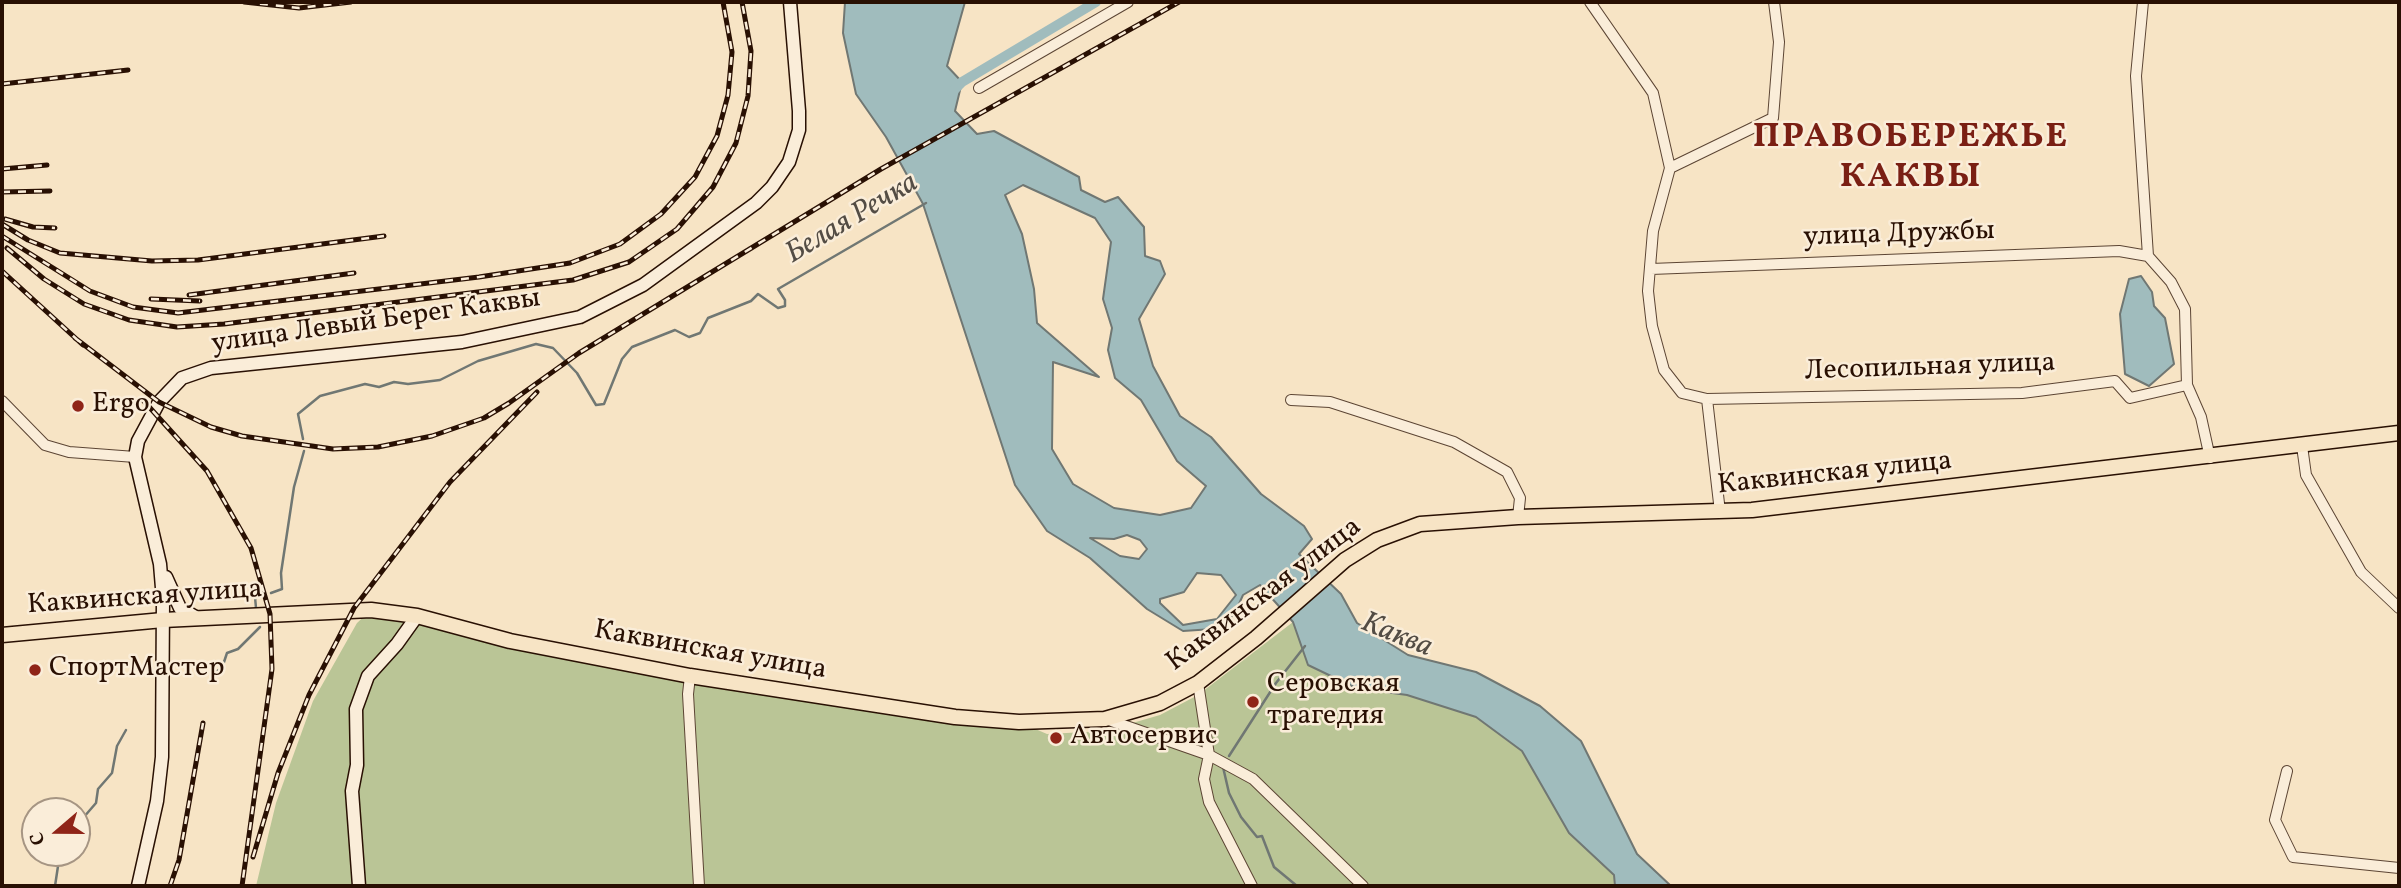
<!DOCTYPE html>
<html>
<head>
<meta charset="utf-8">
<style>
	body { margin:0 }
	#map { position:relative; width:2401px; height:888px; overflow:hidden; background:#f7e4c5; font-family:Vollkorn,serif }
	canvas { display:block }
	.frame { position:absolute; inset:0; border:4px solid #291003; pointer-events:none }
	.north { position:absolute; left:21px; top:797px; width:70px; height:70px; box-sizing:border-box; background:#faedd9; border:2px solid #a69583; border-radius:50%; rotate:250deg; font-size:19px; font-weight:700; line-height:28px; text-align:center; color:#291003 }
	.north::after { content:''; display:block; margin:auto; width:24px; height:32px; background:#8f2418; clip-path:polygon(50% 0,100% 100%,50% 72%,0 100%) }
</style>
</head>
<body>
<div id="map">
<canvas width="2401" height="888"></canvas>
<div class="frame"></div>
<div class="north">С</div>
</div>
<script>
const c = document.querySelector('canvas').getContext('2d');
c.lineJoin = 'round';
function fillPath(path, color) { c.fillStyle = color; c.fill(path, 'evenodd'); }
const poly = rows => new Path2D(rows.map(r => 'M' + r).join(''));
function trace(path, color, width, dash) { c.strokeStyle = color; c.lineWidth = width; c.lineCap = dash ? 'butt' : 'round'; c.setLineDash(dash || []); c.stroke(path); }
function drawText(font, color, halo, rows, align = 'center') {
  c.font = font + ' Vollkorn,serif'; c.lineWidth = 5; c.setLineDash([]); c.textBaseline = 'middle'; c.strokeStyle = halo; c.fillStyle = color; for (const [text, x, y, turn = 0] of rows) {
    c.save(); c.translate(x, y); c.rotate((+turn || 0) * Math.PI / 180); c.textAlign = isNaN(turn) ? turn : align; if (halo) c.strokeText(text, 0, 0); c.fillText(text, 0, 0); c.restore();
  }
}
const green = poly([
	[371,610,510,641,1019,722,1047,734,1105,731,1160,715,1198,695,1293,622,1309,665,1356,688,1407,695,1476,717,1522,751,1569,833,1614,875,1615,886,256,886,276,803,313,701,357,623]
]);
const water = poly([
	[845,2,965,2,947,66,962,82,955,111,977,134,994,131,1079,177,1081,190,1105,202,1118,197,1144,227,1145,256,1160,261,1165,274,1139,319,1153,366,1180,416,1211,437,1261,494,1304,526,1312,539,1299,554,1341,594,1357,623,1408,655,1476,672,1540,706,1581,741,1637,854,1671,886,1615,886,1614,875,1569,833,1522,751,1476,717,1407,695,1356,688,1308,665,1293,622,1260,585,1243,595,1234,615,1213,629,1183,631,1147,609,1090,558,1047,531,1015,485,923,204,886,137,856,94,843,33,845,2],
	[1023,185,1095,218,1111,242,1103,299,1112,328,1108,350,1115,378,1141,400,1177,461,1206,486,1191,508,1160,515,1114,508,1073,484,1052,449,1053,362,1099,377,1037,323,1034,289,1022,234,1005,195,1023,185],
	[1127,535,1140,540,1147,549,1139,559,1120,556,1090,538,1114,539,1127,535],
	[1197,573,1221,575,1236,595,1217,619,1183,625,1160,603,1160,599,1184,592,1197,573],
	[2141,276,2152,292,2154,306,2165,318,2174,364,2149,386,2125,374,2120,314,2129,279,2141,276]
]);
const stream = poly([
	[303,439,298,414,320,396,365,384,379,387,394,382,408,384,440,380,478,361,536,344,553,348,577,373,596,405,604,404,622,359,632,347,675,330,689,337,700,333,708,318,751,301,758,294,778,308,785,306,785,300,778,289,926,203],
	[271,593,282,589,281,573,294,487,304,451],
	[256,608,255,597,259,596],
	[217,671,222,668,227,653,238,649,260,627],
	[1229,756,1276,683,1305,646],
	[1223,767,1229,793,1241,817,1257,837,1262,836,1274,867,1297,886],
	[77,825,96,803,98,789,112,773,117,746,126,730],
	[55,886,60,853]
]);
const canal = poly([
	[952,92,962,82,1096,2]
]);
const street = poly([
	[1590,2,1653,93,1670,168,1653,231,1648,291,1652,326,1664,370,1682,393,1707,399,2022,393,2115,381,2130,398,2187,385],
	[2143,2,2136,76,2148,256,2171,282,2185,309,2187,385,2201,417,2210,458],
	[979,88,1128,2],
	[1670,168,1773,118,1779,42,1774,2],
	[1651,269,2119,251,2148,256],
	[1707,399,1720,512],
	[1291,400,1330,402,1454,442,1507,472,1520,498,1518,517],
	[2,401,45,445,69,452,135,457],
	[2302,446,2306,475,2361,572,2399,608],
	[690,676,688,694,699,886],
	[1198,683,1209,755,1204,779,1209,802,1252,886],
	[1106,719,1209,755,1253,779,1363,886],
	[2287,771,2275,820,2293,857,2399,868]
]);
const secondary = poly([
	[166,577,180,608,197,618],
	[138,886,157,801,162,757,163,600,160,564,135,457,138,441,159,402,182,378,211,368,462,342,580,317,643,285,756,203,772,187,789,162,799,130,799,111,790,2],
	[359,886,352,791,357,765,356,709,368,676,397,644,417,616]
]);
const primary = poly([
	[2,635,163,620,371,610,417,616,510,641,690,676,955,717,1019,722,1105,719,1160,703,1198,683,1256,638,1345,560,1377,540,1420,524,1518,517,1752,510,2399,433]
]);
const rail = poly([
	[244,2,299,8,351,2],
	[2,84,128,70],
	[2,169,47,165],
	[2,192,50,191],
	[5,219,33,227,55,228],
	[2,224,28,240,60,253,152,261,198,260,384,236],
	[2,236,90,291,133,307,178,313,479,277,570,263,620,244,661,214,695,177,717,136,728,95,732,52,723,2],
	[7,248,44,279,84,304,129,320,177,327,224,324,573,280,629,262,677,229,713,187,736,143,748,96,751,51,742,2],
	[2,271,83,345],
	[189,295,354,273],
	[151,299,200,301],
	[75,338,159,402,211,427,242,436,333,449,378,447,432,436,484,418,509,403,579,353,881,169,1179,2],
	[142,399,207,471,251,548,270,614,272,669,242,886],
	[253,857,278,773,309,695,354,608,450,482,537,392],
	[170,886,179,860,203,723]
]);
const markers = [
	[78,406,7,"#8f2418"],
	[35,670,7,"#8f2418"],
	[1253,702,7,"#8f2418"],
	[1056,738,7,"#8f2418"]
];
const streetNames = [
	["улица Дружбы",1899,236,-2],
	["улица Левый Берег Каквы",376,323,-8],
	["Лесопильная улица",1930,369,-2],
	["Каквинская улица",1835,475,-6],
	["Каквинская улица",1265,596,-37],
	["Каквинская улица",145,599,-4],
	["Каквинская улица",710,652,10]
];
const poiNames = [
	["Ergo",92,406],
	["СпортМастер",49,670],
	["Серовская",1267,686],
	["трагедия",1267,718],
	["Автосервис",1070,738]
];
const waterNames = [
	["Белая Речка",853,220,-31],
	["Каква",1396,637,22]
];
const districtNames = [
	["ПРАВОБЕРЕЖЬЕ",1911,140],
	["КАКВЫ",1911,180]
];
fillPath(green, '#bac596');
fillPath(water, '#a0bcbd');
trace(water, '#707773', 2);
trace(stream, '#707773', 2.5);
trace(canal, '#a0bcbd', 10);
trace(street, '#5c4534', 12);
trace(secondary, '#291003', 15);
trace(primary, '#291003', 17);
trace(street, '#faedd9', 10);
trace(secondary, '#faedd9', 12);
trace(primary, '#f7e4c5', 14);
trace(rail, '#291003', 5);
trace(rail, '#faedd9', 2.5, [8]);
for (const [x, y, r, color] of markers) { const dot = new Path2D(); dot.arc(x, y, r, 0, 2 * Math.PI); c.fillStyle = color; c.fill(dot); trace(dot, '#faedd9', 2.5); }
drawText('28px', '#291003', '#faedd9', streetNames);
drawText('28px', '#291003', '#faedd9', poiNames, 'left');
drawText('italic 30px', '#534c44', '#faedd9', waterNames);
c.letterSpacing = '2px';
drawText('bold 35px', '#7a1f14', '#faedd9', districtNames);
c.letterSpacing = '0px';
</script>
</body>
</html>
